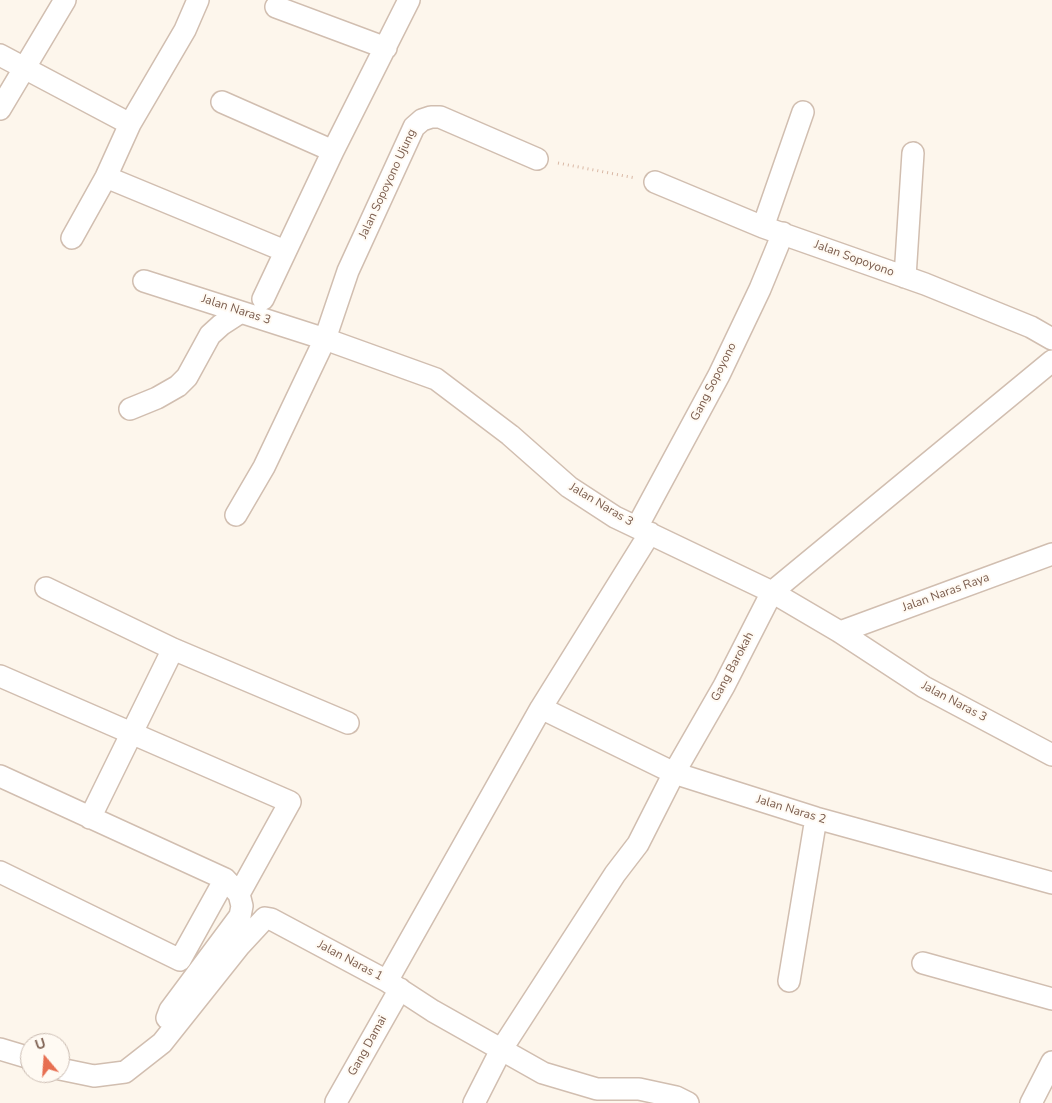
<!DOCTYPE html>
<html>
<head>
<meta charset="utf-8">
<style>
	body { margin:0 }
	#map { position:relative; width:1052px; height:1103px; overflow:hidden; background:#fdf6ec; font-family:"Nunito Sans",sans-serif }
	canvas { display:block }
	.north { position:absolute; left:20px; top:1033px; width:50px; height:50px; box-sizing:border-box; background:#fffaf3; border:1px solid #cabbb1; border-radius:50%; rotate:342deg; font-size:14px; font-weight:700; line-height:20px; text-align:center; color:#7a5c4d }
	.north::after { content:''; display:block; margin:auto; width:18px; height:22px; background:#e76f51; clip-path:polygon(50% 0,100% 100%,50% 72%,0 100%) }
</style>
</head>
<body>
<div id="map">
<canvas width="1052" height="1103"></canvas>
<div class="north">U</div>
</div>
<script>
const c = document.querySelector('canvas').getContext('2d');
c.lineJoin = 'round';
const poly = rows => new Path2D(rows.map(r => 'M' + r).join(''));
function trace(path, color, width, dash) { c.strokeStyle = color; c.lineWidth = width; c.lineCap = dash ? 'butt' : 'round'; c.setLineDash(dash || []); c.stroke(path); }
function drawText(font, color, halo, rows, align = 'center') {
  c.font = font + ' "Nunito Sans",sans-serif'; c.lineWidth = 4; c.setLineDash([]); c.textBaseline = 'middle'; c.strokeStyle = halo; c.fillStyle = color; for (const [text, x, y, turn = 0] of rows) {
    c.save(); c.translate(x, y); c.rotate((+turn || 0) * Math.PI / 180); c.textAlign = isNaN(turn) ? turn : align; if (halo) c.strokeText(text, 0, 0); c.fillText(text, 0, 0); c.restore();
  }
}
const path = poly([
	[558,163,635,178]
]);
const minor = poly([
	[276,7,386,48],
	[0,55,130,124],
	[222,102,333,151],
	[0,109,65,0],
	[106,177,285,251],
	[655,182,763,227,925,284,1031,327,1052,339],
	[763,227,803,112],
	[72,238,106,177,130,124,185,30,198,0],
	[905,277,913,153],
	[144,281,325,339,436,379,510,435,569,487,615,517,772,592,840,632,924,687,1052,755],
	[263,299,333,151,409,0],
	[130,409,157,398,178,386,187,377,210,335,221,325,241,312],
	[236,515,264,467,325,339,348,271,414,127,422,120,431,117,440,117,537,159],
	[637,527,719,375,760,289,783,233],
	[46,588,173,649,348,723],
	[840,632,1052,554],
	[0,676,290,802,239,894],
	[541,708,674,773,816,818,1052,883],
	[0,776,225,879,239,894,242,906,240,916,170,1010,167,1018],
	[90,818,173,649],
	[0,872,180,960,225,879],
	[923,963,1052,999],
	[387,981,541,708,650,533],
	[789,981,816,818],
	[0,1049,30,1058],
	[60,1069,94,1076,125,1072,162,1043,240,945,265,918,271,919,387,981,433,1011,543,1073,597,1089,639,1089,676,1097,688,1103],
	[336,1102,400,989],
	[474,1103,501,1050,615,874,638,844,674,773,724,686,772,592,1052,361],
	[1031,1103,1052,1062]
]);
const streetNames = [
	["Jalan Sopoyono Ujung",388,184,-65],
	["Jalan Sopoyono",854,259,20],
	["Jalan Naras 3",236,310,18],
	["Gang Sopoyono",714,382,-63],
	["Jalan Naras 3",601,505,31],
	["Jalan Naras Raya",946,593,-20],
	["Gang Barokah",733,667,-62],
	["Jalan Naras 3",954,702,28],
	["Jalan Naras 2",791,810,17],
	["Jalan Naras 1",350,961,28],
	["Gang Damai",368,1046,-61]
];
trace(minor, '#d1beb0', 24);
trace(path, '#d9b8a5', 3, [1, 4]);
trace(minor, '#fff', 21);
drawText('12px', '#7a5c4d', '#fffaf3', streetNames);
</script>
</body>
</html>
